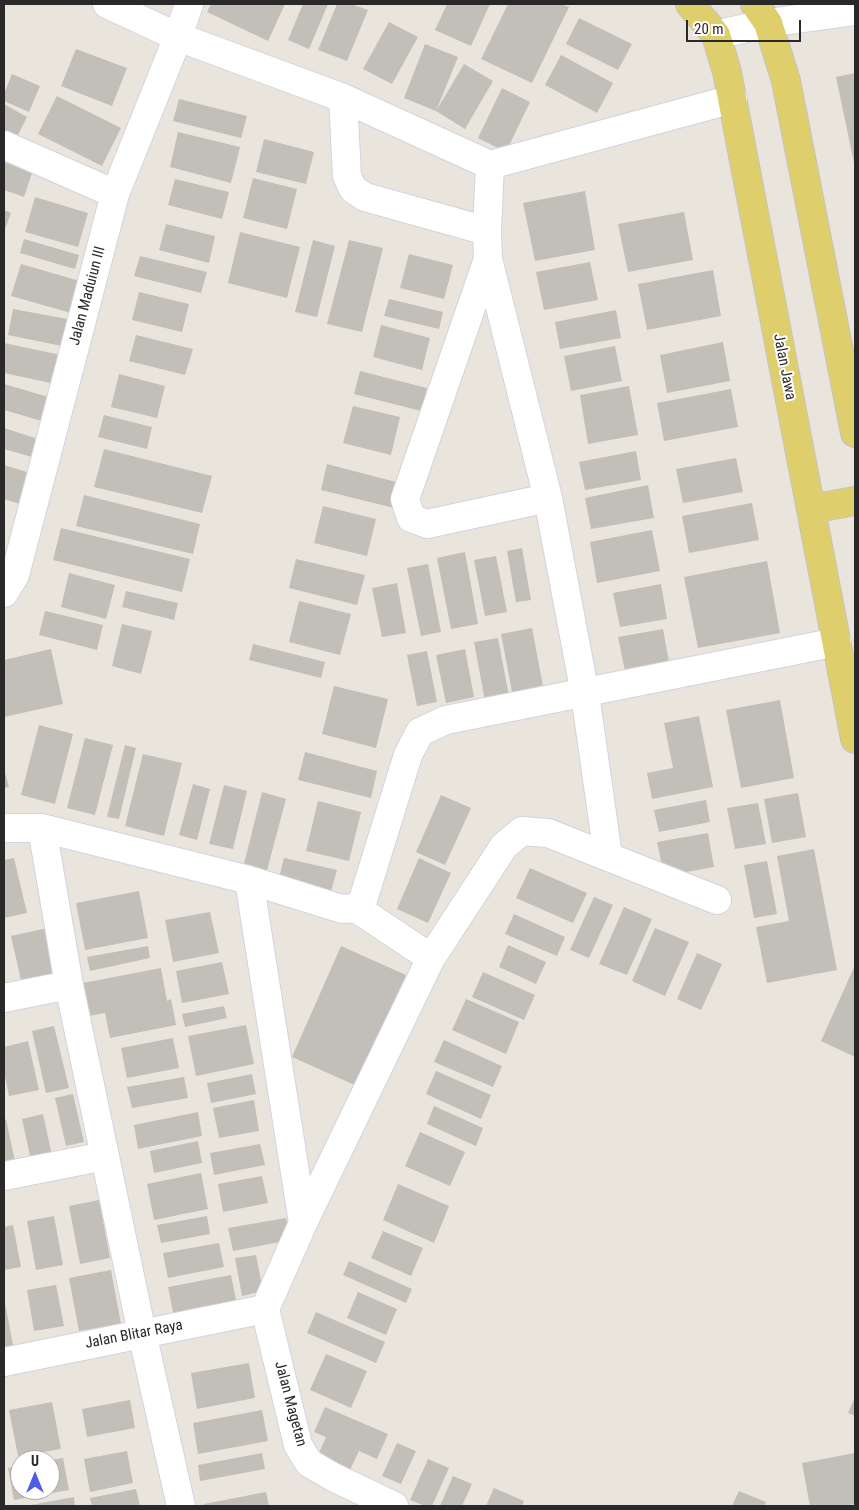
<!DOCTYPE html>
<html>
<head>
<meta charset="utf-8">
<style>
	body { margin:0 }
	#map { position:relative; width:859px; height:1510px; overflow:hidden; background:#e9e5dc; font-family:"Roboto Condensed",sans-serif }
	canvas { display:block }
	.frame { position:absolute; inset:0; border:5px solid #292929; pointer-events:none }
	.north { position:absolute; left:10px; top:1450px; width:50px; height:50px; box-sizing:border-box; background:#fff; border:1px solid #a9a9a9; border-radius:50%; rotate:0deg; font-size:14px; font-weight:700; line-height:20px; text-align:center; color:#292929 }
	.north::after { content:''; display:block; margin:auto; width:18px; height:22px; background:#4f5de3; clip-path:polygon(50% 0,100% 100%,50% 72%,0 100%) }
	.scale { position:absolute; left:686px; top:20px; width:115px; height:22px; box-sizing:border-box; border:2px solid #292929; border-top:0; padding-left:6px; font-size:15px; line-height:18px; white-space:nowrap; color:#292929; -webkit-text-stroke:4px #fff; paint-order:stroke }
</style>
</head>
<body>
<div id="map">
<canvas width="859" height="1510"></canvas>
<div class="frame"></div>
<div class="north">U</div>
<div class="scale">20 m</div>
</div>
<script>
const c = document.querySelector('canvas').getContext('2d');
c.lineJoin = 'round';
function fillPath(path, color) { c.fillStyle = color; c.fill(path, 'evenodd'); }
const poly = rows => new Path2D(rows.map(r => 'M' + r).join(''));
function trace(path, color, width, dash) { c.strokeStyle = color; c.lineWidth = width; c.lineCap = dash ? 'butt' : 'round'; c.setLineDash(dash || []); c.stroke(path); }
function drawText(font, color, halo, rows, align = 'center') {
  c.font = font + ' "Roboto Condensed",sans-serif'; c.lineWidth = 4; c.setLineDash([]); c.textBaseline = 'middle'; c.strokeStyle = halo; c.fillStyle = color; for (const [text, x, y, turn = 0] of rows) {
    c.save(); c.translate(x, y); c.rotate((+turn || 0) * Math.PI / 180); c.textAlign = isNaN(turn) ? turn : align; if (halo) c.strokeText(text, 0, 0); c.fillText(text, 0, 0); c.restore();
  }
}
const building = poly([
	[211,4,285,4,268,41,207,12],
	[303,4,328,4,309,49,288,40],
	[337,4,351,4,368,10,347,61,318,50],
	[447,4,490,4,471,46,435,30],
	[508,4,561,4,569,7,532,83,481,59],
	[579,18,632,44,618,70,566,44],
	[389,22,418,37,392,84,363,69],
	[425,44,458,57,436,111,404,98],
	[76,49,127,68,112,106,61,86],
	[561,55,613,83,597,113,545,85],
	[464,64,493,81,465,129,436,111],
	[855,73,855,163,854,163,836,77],
	[12,74,40,86,29,112,4,101,4,94],
	[502,88,530,102,506,152,478,138],
	[57,96,121,128,102,166,38,134],
	[179,99,247,116,241,138,173,121],
	[4,104,27,117,16,139,4,132],
	[178,132,240,147,231,183,170,167],
	[264,139,314,152,306,184,256,172],
	[4,162,32,173,24,197,4,190],
	[253,178,297,189,287,229,243,218],
	[175,179,229,192,222,219,168,205],
	[585,191,595,250,535,261,523,203],
	[35,197,88,213,78,247,25,232],
	[4,210,11,213,4,232],
	[684,212,693,260,628,272,618,224],
	[166,224,215,236,209,263,159,250],
	[240,232,300,247,287,298,228,283],
	[24,239,79,255,75,269,20,253],
	[313,240,335,246,317,317,295,312],
	[349,240,383,248,362,332,327,324],
	[409,254,453,265,444,299,400,288],
	[140,256,207,272,201,293,134,276],
	[590,262,598,300,544,310,536,272],
	[21,264,80,281,71,313,11,296],
	[713,270,721,316,647,330,638,284],
	[139,292,189,304,182,332,132,320],
	[389,299,443,312,439,329,384,316],
	[13,309,67,319,62,346,8,335],
	[616,310,621,338,560,349,555,322],
	[381,325,430,338,422,370,373,357],
	[136,335,193,349,185,375,129,361],
	[723,342,730,381,667,393,660,355],
	[4,343,61,355,55,384,4,373],
	[615,346,622,381,571,391,564,356],
	[360,371,427,388,421,411,354,394],
	[119,374,165,386,157,418,111,407],
	[4,384,52,398,45,422,4,410],
	[629,386,638,435,588,444,580,395],
	[731,389,738,427,664,441,657,403],
	[353,406,400,417,391,455,343,443],
	[104,415,152,427,147,449,98,437],
	[4,428,38,439,32,457,4,449],
	[104,449,212,476,202,513,94,487],
	[636,451,641,480,585,490,579,462],
	[736,458,743,492,683,503,676,469],
	[327,464,400,483,394,508,321,490],
	[4,465,30,473,20,504,4,499],
	[648,485,654,518,591,529,585,498],
	[84,495,200,524,193,554,76,526],
	[752,503,759,540,689,553,682,516],
	[323,506,376,519,367,556,314,543],
	[61,528,190,559,182,592,53,560],
	[652,530,660,571,597,583,590,542],
	[522,548,531,600,516,602,507,551],
	[465,552,478,624,451,629,437,558],
	[496,556,507,612,485,616,474,560],
	[296,559,365,575,357,605,289,588],
	[767,561,780,633,698,648,684,577],
	[428,564,441,632,421,636,407,568],
	[69,573,115,585,106,619,61,607],
	[397,583,406,633,382,637,372,588],
	[661,584,667,619,620,627,613,593],
	[126,591,178,603,174,620,122,607],
	[299,601,351,614,340,655,289,642],
	[45,611,103,625,97,650,39,635],
	[122,624,152,631,141,674,112,666],
	[532,628,543,686,512,692,501,634],
	[663,629,669,662,625,671,618,637],
	[498,638,509,696,485,701,474,642],
	[253,644,325,662,321,678,249,660],
	[51,649,63,704,4,717,4,660],
	[465,649,474,697,446,703,436,655],
	[427,651,437,702,417,706,407,655],
	[334,686,388,699,376,748,322,734],
	[780,700,794,778,741,788,726,710],
	[699,716,713,787,652,799,647,773,673,768,664,723],
	[39,725,73,734,55,804,21,795],
	[85,738,113,745,95,815,67,808],
	[125,745,136,748,119,819,107,817],
	[305,752,377,771,371,798,298,780],
	[143,754,182,763,164,836,125,826],
	[4,769,9,787,4,788],
	[193,784,210,789,197,840,179,835],
	[224,785,247,791,233,849,209,844],
	[262,792,286,799,266,874,243,868],
	[798,793,806,837,772,843,764,799],
	[441,795,471,808,445,865,416,852],
	[706,800,710,822,659,832,654,810],
	[318,801,361,812,349,861,306,851],
	[758,803,766,844,735,849,727,808],
	[708,833,714,867,664,876,657,842],
	[814,849,837,970,767,983,756,927,789,921,777,856],
	[14,858,27,913,4,918,4,860],
	[284,858,337,870,330,895,278,882],
	[419,858,451,873,428,923,397,909],
	[767,861,777,914,754,918,744,865],
	[530,868,587,893,573,923,516,898],
	[139,891,148,938,85,950,76,903],
	[594,897,613,905,589,958,570,950],
	[624,907,652,919,627,975,599,964],
	[210,912,219,953,173,962,165,920],
	[514,914,565,937,557,956,505,934],
	[52,927,63,976,22,985,11,936],
	[655,928,689,942,665,996,632,981],
	[508,945,546,962,536,984,499,967],
	[148,946,150,958,90,971,87,957],
	[341,946,406,975,357,1086,292,1057],
	[697,953,722,964,701,1010,677,999],
	[222,962,229,994,182,1003,176,971],
	[855,965,855,1057,821,1041],
	[161,968,167,1001,171,999,176,1025,110,1038,105,1013,89,1016,83,983],
	[483,972,535,995,524,1020,472,997],
	[466,999,519,1022,506,1054,452,1030],
	[224,1006,227,1018,185,1027,182,1014],
	[246,1025,254,1064,196,1076,188,1036],
	[54,1026,69,1088,46,1093,32,1031],
	[173,1038,179,1068,127,1078,121,1048],
	[444,1040,502,1066,493,1087,434,1062],
	[28,1041,39,1090,9,1096,4,1071,4,1047],
	[436,1071,491,1095,481,1119,426,1094],
	[252,1074,256,1094,211,1103,207,1083],
	[184,1077,188,1098,132,1108,127,1087],
	[73,1094,84,1142,66,1146,55,1098],
	[254,1100,259,1131,219,1138,213,1108],
	[434,1106,483,1128,476,1146,427,1124],
	[198,1112,202,1136,138,1149,134,1125],
	[43,1114,53,1160,32,1165,22,1119],
	[6,1119,15,1161,4,1164,4,1120],
	[420,1132,465,1152,450,1186,405,1166],
	[198,1141,202,1163,154,1173,150,1151],
	[260,1144,265,1165,214,1175,210,1153],
	[201,1173,208,1209,154,1220,147,1184],
	[262,1176,268,1203,223,1212,218,1184],
	[398,1184,449,1206,434,1243,383,1220],
	[99,1200,110,1258,80,1264,69,1206],
	[54,1216,63,1265,36,1270,27,1221],
	[207,1216,210,1234,161,1243,157,1225],
	[286,1218,290,1240,233,1251,228,1228],
	[13,1225,21,1267,4,1270,4,1227],
	[383,1231,423,1248,411,1276,371,1258],
	[219,1243,224,1267,168,1278,163,1253],
	[256,1255,263,1291,242,1296,235,1258],
	[349,1261,412,1289,406,1303,343,1275],
	[111,1270,121,1324,79,1331,69,1278],
	[231,1275,238,1310,175,1322,168,1287],
	[56,1285,64,1326,34,1331,27,1290],
	[358,1292,397,1309,386,1335,347,1318],
	[5,1303,13,1345,4,1347,4,1304],
	[316,1312,385,1342,376,1363,307,1333],
	[326,1354,367,1371,351,1408,310,1390],
	[249,1363,255,1398,197,1409,191,1373],
	[855,1397,855,1416,848,1413],
	[130,1400,135,1428,87,1437,82,1409],
	[52,1402,61,1449,18,1456,9,1410],
	[325,1407,388,1434,377,1459,359,1451,347,1476,315,1462,326,1437,314,1432],
	[262,1410,268,1441,198,1454,193,1423],
	[397,1443,416,1451,401,1484,382,1476],
	[127,1451,133,1483,90,1492,84,1459],
	[262,1453,265,1469,200,1481,198,1465],
	[855,1453,855,1504,844,1506,810,1506,802,1463],
	[63,1458,69,1490,14,1500,8,1468,20,1466,20,1490,50,1490,50,1460],
	[428,1459,449,1468,432,1506,425,1506,410,1500],
	[453,1476,472,1484,462,1506,440,1506],
	[494,1488,524,1501,522,1506,486,1506],
	[136,1489,140,1506,92,1506,90,1498],
	[739,1491,766,1502,764,1506,732,1506],
	[266,1492,269,1506,204,1506,204,1504],
	[74,1497,75,1506,31,1506,31,1505]
]);
const minor = poly([
	[107,4,178,37,343,98,490,165,733,99],
	[716,35,768,23,855,11],
	[343,98,347,176,353,189,365,197,487,231],
	[4,145,115,194],
	[488,259,548,498,427,524,411,518,405,499,488,259,487,231,490,165],
	[548,498,585,694,608,856],
	[4,593,15,575,115,194,178,37,189,4],
	[4,828,42,828,249,880,342,909,356,908,363,900,408,755,420,732,446,720,837,642],
	[42,828,69,985,142,1333,181,1506],
	[249,880,303,1223],
	[356,908,431,958],
	[4,998,69,985],
	[4,1176,105,1156],
	[265,1309,303,1223,431,958,504,846,522,831,548,833,717,900],
	[265,1309,298,1445,309,1463,333,1477,394,1506],
	[4,1362,265,1309]
]);
const major = poly([
	[690,4,716,35,727,72,855,739],
	[755,4,768,23,786,81,855,433],
	[811,509,855,501]
]);
const streetNames = [
	["Jalan Maduiun III",88,296,-75],
	["Jalan Jawa",784,367,79],
	["Jalan Blitar Raya",134,1335,-11],
	["Jalan Magetan",290,1404,75]
];
fillPath(building, '#c2bfb8');
trace(minor, '#d2d3e0', 30);
trace(major, '#c3c3c3', 30);
trace(minor, '#fff', 28);
trace(major, '#dfcf6c', 28);
drawText('15px', '#292929', '#fff', streetNames);
</script>
</body>
</html>
